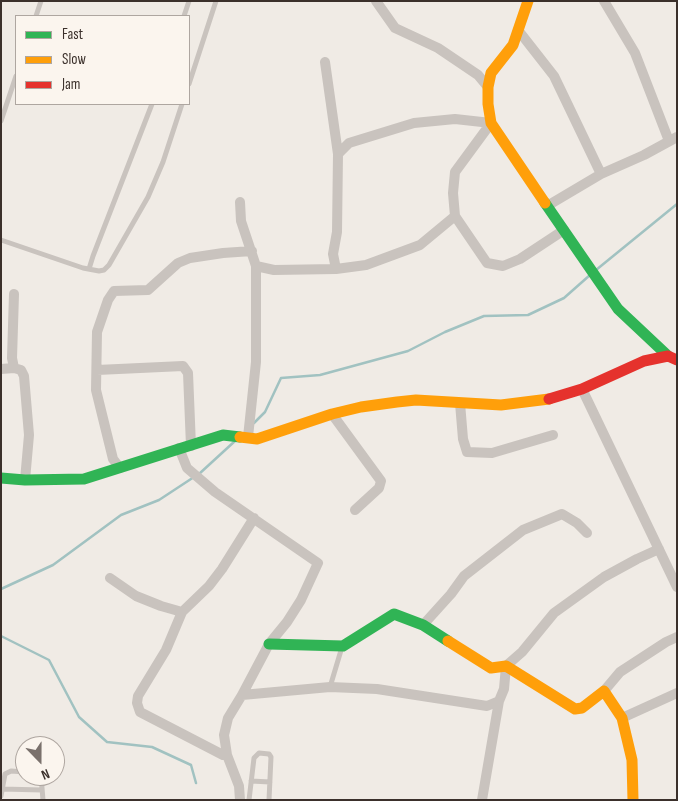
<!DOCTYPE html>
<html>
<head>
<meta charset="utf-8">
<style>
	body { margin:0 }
	#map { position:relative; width:678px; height:801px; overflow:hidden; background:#f0ebe5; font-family:"Sofia Sans Condensed",sans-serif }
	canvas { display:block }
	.frame { position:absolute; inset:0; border:2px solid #3b302b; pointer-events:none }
	.legend { position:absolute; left:15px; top:15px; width:175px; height:90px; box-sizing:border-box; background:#fbf5ee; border:1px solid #aea6a0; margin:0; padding:6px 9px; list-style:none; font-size:15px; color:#3b302b }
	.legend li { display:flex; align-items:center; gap:10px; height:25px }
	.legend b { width:25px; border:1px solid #aea6a0 }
	.north { position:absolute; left:15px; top:736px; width:50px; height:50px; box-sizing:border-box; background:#fbf5ee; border:1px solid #aea6a0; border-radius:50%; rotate:158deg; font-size:14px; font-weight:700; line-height:20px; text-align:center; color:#3b302b }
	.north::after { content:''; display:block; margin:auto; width:18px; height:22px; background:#7a716c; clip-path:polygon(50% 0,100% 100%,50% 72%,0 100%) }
</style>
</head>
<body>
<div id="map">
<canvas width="678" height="801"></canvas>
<div class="frame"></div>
<ul class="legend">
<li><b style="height:6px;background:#30b455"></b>Fast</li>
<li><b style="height:6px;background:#ff9f0a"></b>Slow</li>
<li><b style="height:6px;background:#e5322d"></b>Jam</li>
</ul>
<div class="north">N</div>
</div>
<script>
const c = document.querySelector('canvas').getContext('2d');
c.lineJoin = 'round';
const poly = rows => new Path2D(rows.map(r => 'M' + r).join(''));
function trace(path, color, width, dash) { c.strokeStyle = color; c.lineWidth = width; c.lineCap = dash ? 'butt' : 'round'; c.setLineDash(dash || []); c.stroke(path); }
const stream = poly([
	[596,270,677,204],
	[254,423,265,412,281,378,320,375,408,351,445,332,484,316,528,315,564,298,590,275],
	[199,474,235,441],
	[1,589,53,565,121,515,159,500,194,477],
	[1,636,49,660,79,717,107,742,152,747,191,765,196,783]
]);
const lane = poly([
	[36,16,41,1],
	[184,16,189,1],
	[189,84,216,1],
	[1,121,16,76],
	[1,240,83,268,99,271,104,270,109,265,148,197,163,162,182,104],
	[89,269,93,256,152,104],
	[330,687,342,647],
	[41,776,43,800],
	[251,781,270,782],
	[2,789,42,790],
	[1,796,5,774,11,771,25,772],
	[249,800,254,758,259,753,269,754,271,757,269,800]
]);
const street = poly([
	[376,1,395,28,438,48,478,75,488,87],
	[604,1,635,53,669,141],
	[518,30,554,76,601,174],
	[325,62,338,154,337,232,333,254,336,269],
	[338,154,349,143,414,123,455,119,491,123,455,172,453,193,455,216,487,263,503,266,520,259,564,230],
	[240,202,241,221,256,266,274,270,336,269,366,265,420,245,455,216],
	[547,206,601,174,644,155,677,137],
	[14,294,12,358,14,368],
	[1,369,14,368,21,370,24,376,29,435,25,480],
	[97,370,183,366,188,373,191,446],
	[582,389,677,587],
	[460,403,463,439,467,452,492,453,553,435],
	[332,414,381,481,379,488,355,510],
	[248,437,256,362,256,266],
	[179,448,187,468,215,492,318,563,301,600,287,622,269,644,242,695,228,718,224,735,227,755,239,786,240,800],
	[120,468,113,459,96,390,97,332,108,300,114,291,148,290,178,263,190,258,223,253,252,251],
	[110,578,136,596,161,606,182,612],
	[423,625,451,594,464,576,523,530,562,514,577,523,587,533],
	[604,691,620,672,666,642,677,637],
	[242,695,330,687,377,689,487,706,499,701,504,689,506,666,522,652,554,613,604,577,637,559,659,549],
	[622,718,677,693],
	[227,755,223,755,140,712,137,703,138,696,166,650,182,612,209,586,222,569,254,518],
	[482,800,499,701]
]);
const fast = poly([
	[545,203,618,309,668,356],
	[1,478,25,480,84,479,223,435,240,437],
	[269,644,343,646,394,614,423,625,448,641]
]);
const slow = poly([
	[528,1,513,45,491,73,488,87,488,104,491,123,545,203],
	[240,437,257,439,332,414,361,407,397,402,416,400,501,405,549,399],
	[448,641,491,668,506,666,575,709,582,708,604,691,622,718,632,760,633,800]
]);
const jam = poly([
	[549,399,582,389,644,361,668,356,677,360]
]);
trace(stream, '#a1c2c1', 2.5);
trace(lane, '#c9c3be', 5);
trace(street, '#c9c3be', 10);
trace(fast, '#30b455', 11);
trace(slow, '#ff9f0a', 11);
trace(jam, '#e5322d', 11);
</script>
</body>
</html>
